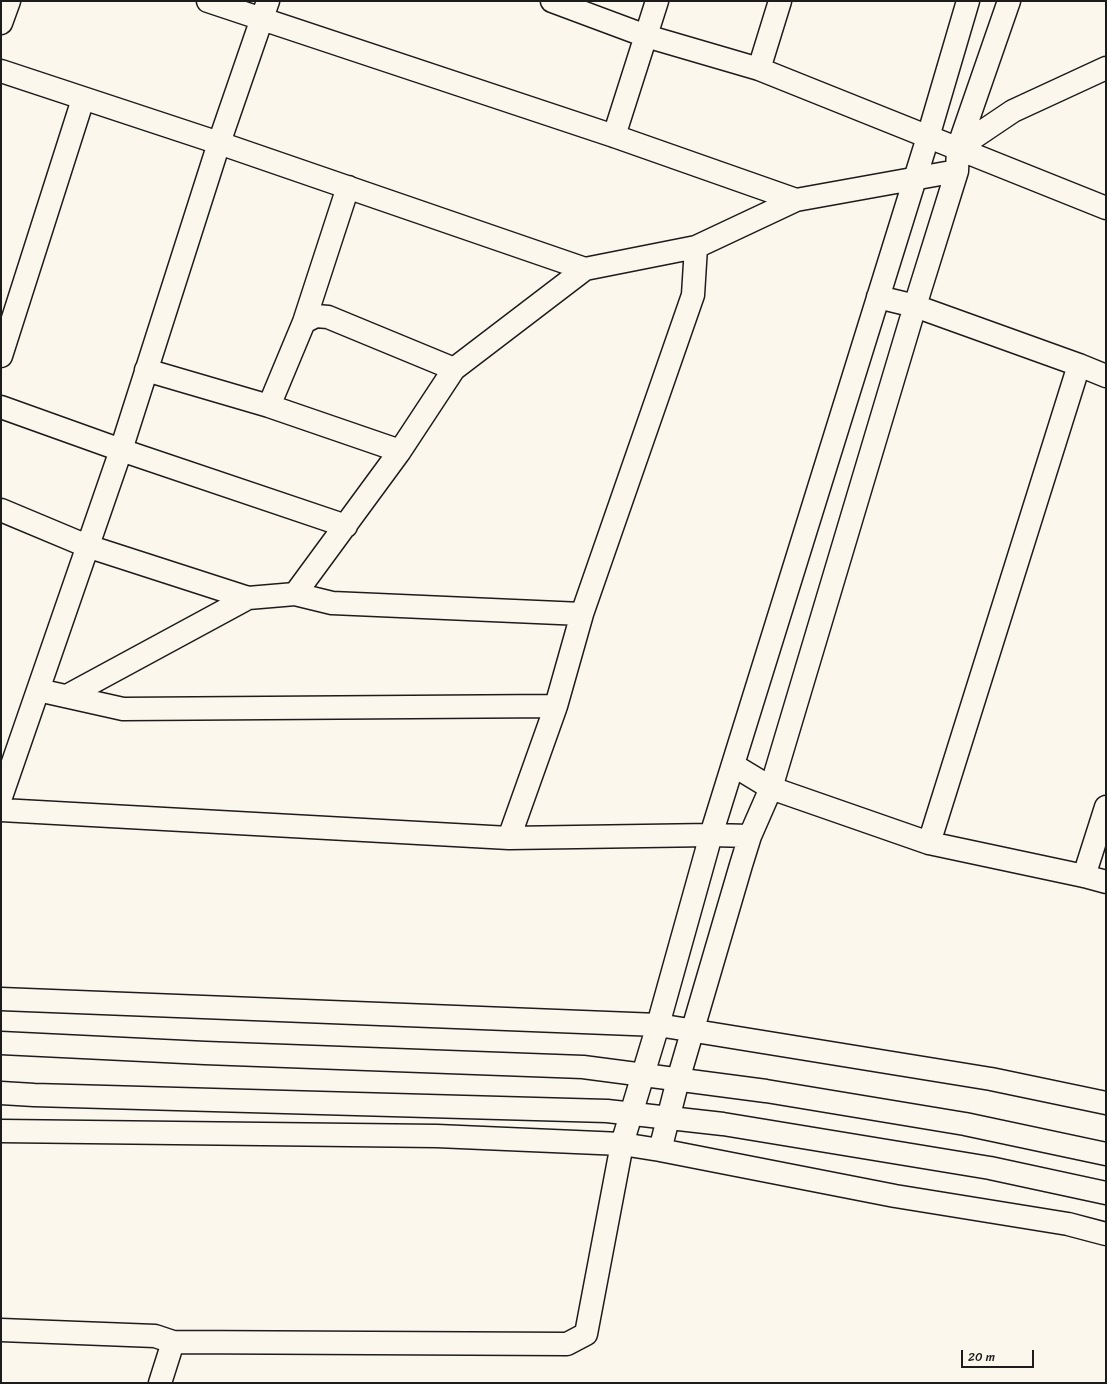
<!DOCTYPE html>
<html>
<head>
<meta charset="utf-8">
<style>
	body { margin:0 }
	#map { position:relative; width:1107px; height:1384px; overflow:hidden; background:#fbf7ec; font-family:Sriracha,sans-serif }
	canvas { display:block }
	.frame { position:absolute; inset:0; border:2px solid #1c1c1c; pointer-events:none }
	.scale { position:absolute; left:961px; top:1350px; width:73px; height:18px; box-sizing:border-box; border:2px solid #1c1c1c; border-top:0; padding-left:5px; font-size:12px; line-height:14px; white-space:nowrap; color:#1c1c1c; -webkit-text-stroke:3px #fbf7ec; paint-order:stroke }
</style>
</head>
<body>
<div id="map">
<canvas width="1107" height="1384"></canvas>
<div class="frame"></div>
<div class="scale">20 m</div>
</div>
<script>
const c = document.querySelector('canvas').getContext('2d');
c.lineJoin = 'round';
const poly = rows => new Path2D(rows.map(r => 'M' + r).join(''));
function trace(path, color, width, dash) { c.strokeStyle = color; c.lineWidth = width; c.lineCap = dash ? 'butt' : 'round'; c.setLineDash(dash || []); c.stroke(path); }
const street = poly([
	[208,1,614,136,796,200],
	[552,1,646,36,759,69,1106,208],
	[968,1,928,137,711,835,658,1025,622,1144,660,1150,678,1080,741,865,750,836,771,788,915,306,957,171,958,148,1009,1],
	[1,23,9,1],
	[759,69,780,1],
	[1,71,219,143,585,269],
	[614,136,657,1],
	[958,148,1013,111,1106,68],
	[878,297,915,306,1079,365,1106,376],
	[304,322,348,187],
	[1,356,83,99],
	[146,370,269,406,400,451],
	[269,406,304,322,316,316,328,317,454,369],
	[1,407,121,450,346,526],
	[1,510,87,546,248,598,295,594,332,603,582,614],
	[295,594,400,451,454,369,585,269,696,247,796,200,957,171],
	[38,690,123,709,556,706],
	[67,696,248,598],
	[733,765,771,788,929,843,1084,876,1106,882],
	[1,797,121,450,219,143,268,1],
	[1,810,509,838,711,835,750,836],
	[509,838,556,706,582,614,693,295,696,247],
	[929,843,1079,365],
	[1084,876,1106,807],
	[1,999,658,1025,991,1079,1106,1103],
	[1,1131,437,1136,622,1144,586,1334,567,1344,173,1342,155,1336,1,1330],
	[660,1150,895,1196,1068,1224,1106,1234],
	[160,1383,173,1342]
]);
const secondary = poly([
	[1,1043,205,1053,583,1067,766,1091,965,1124,1106,1154],
	[1,1093,34,1095,607,1111,723,1124,990,1168,1106,1193]
]);
trace(street, '#1c1c1c', 25);
trace(secondary, '#1c1c1c', 25);
trace(street, '#fbf7ec', 22);
trace(secondary, '#fbf7ec', 22);
</script>
</body>
</html>
